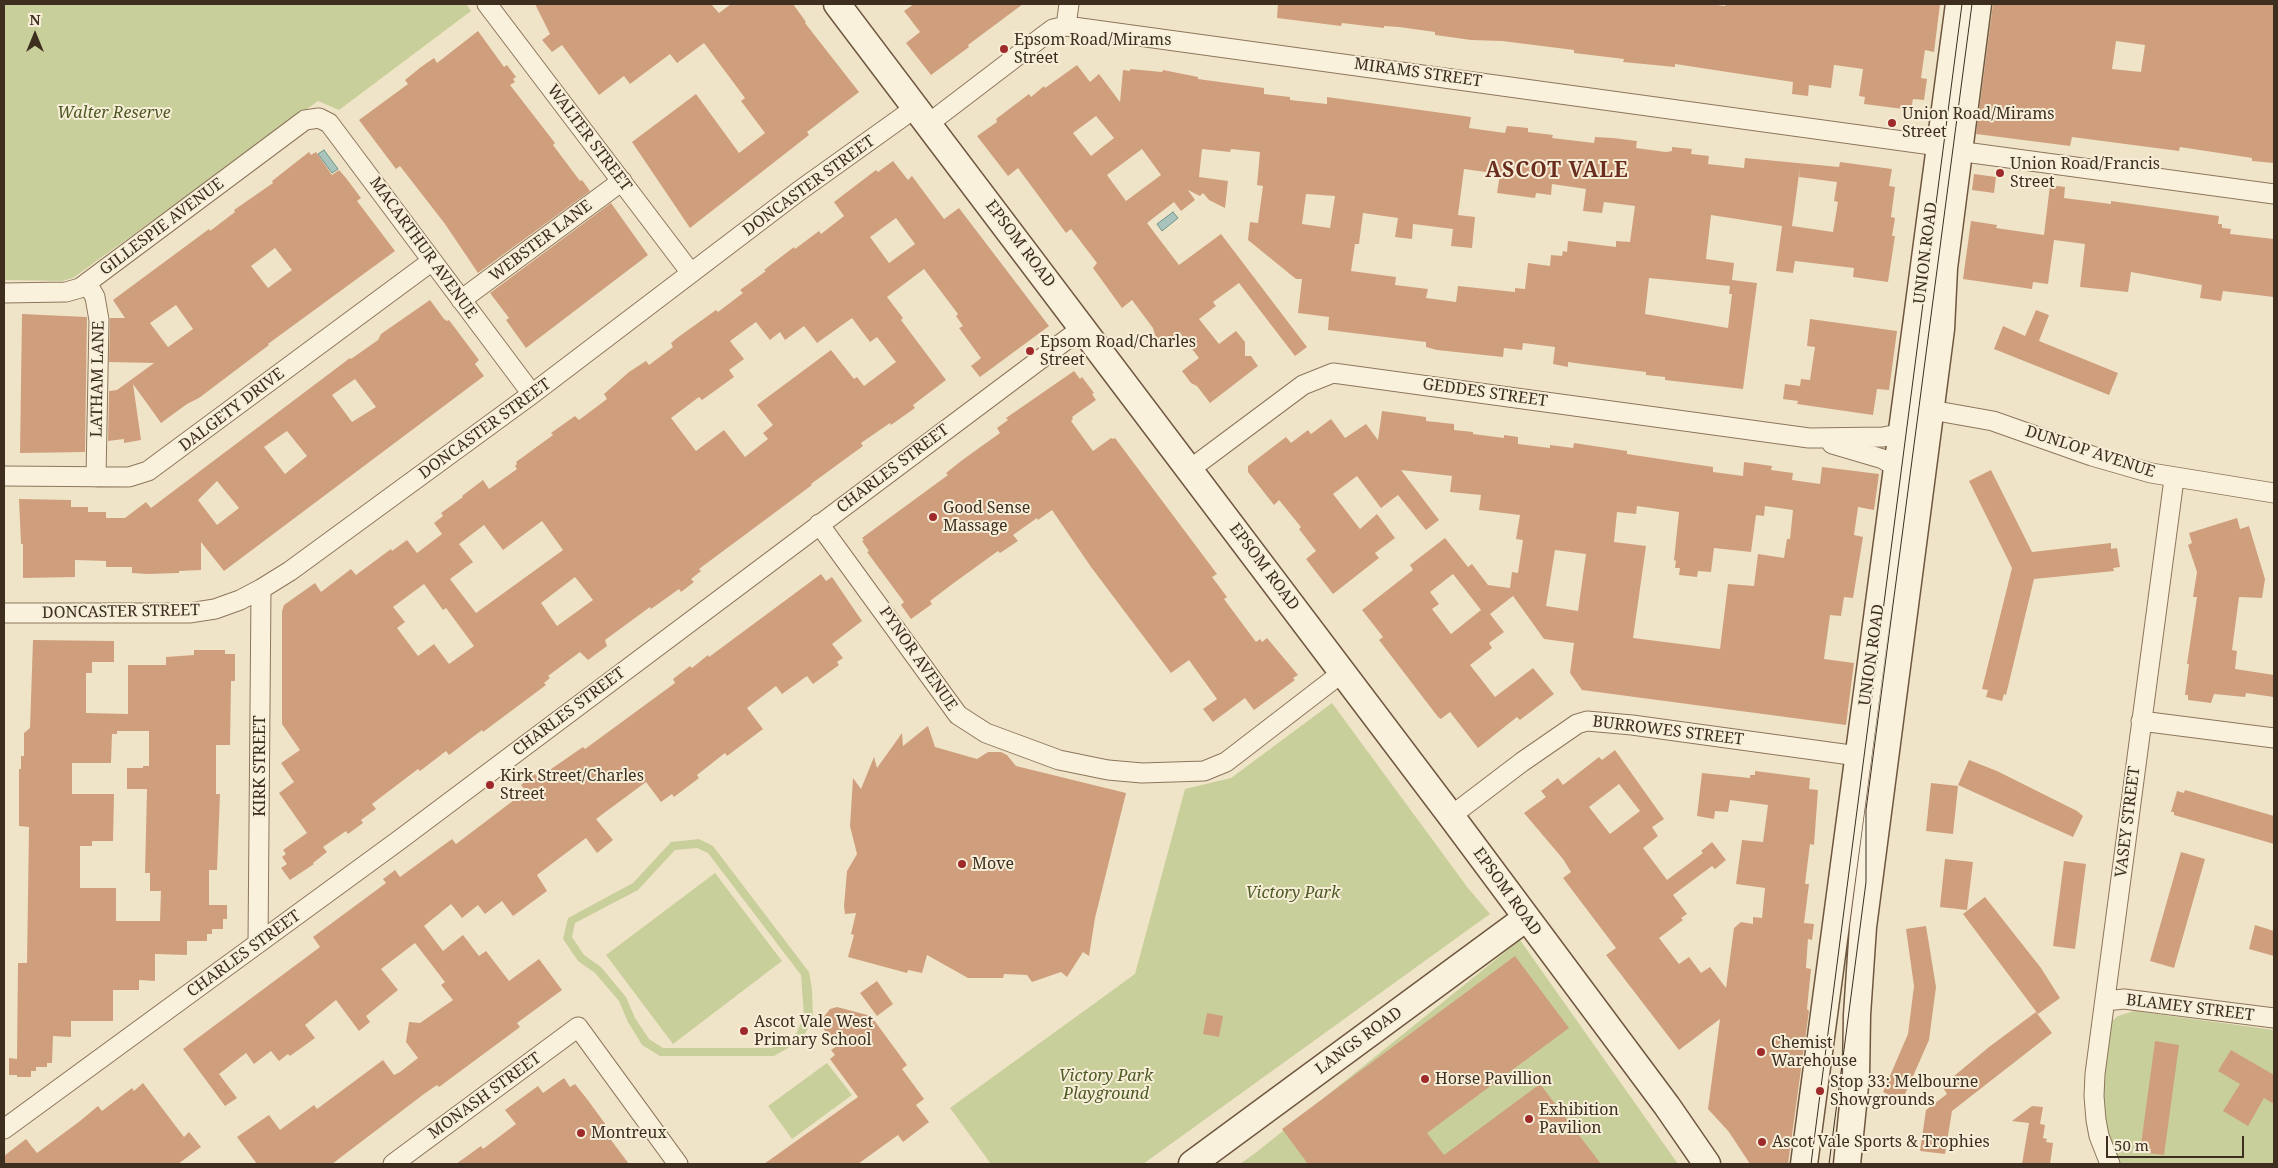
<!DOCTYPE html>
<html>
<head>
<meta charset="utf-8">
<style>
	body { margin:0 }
	#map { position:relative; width:2278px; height:1168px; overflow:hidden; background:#f0e4c8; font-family:"Noto Serif",serif }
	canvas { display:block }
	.frame { position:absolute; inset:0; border:5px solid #3d2e20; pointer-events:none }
	.north { position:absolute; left:10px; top:10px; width:50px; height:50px; -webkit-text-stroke:4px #f7eed8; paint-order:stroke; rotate:0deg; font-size:14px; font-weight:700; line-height:20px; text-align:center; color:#3d2e20 }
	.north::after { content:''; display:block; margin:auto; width:18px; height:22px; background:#3d2e20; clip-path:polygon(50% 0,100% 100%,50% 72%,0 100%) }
	.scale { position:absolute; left:2106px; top:1136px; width:138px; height:22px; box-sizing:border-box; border:2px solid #3d2e20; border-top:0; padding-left:6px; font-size:15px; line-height:18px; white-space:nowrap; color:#3d2e20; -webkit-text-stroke:4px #f7eed8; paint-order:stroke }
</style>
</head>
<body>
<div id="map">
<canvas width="2278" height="1168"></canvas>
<div class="frame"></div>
<div class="north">N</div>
<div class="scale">50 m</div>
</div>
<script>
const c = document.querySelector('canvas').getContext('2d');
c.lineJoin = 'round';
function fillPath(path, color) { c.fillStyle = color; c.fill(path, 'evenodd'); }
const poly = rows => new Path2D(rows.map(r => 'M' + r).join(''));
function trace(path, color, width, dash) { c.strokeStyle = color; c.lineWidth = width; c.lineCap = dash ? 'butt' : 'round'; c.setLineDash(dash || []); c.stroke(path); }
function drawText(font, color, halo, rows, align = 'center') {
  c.font = font + ' "Noto Serif",serif'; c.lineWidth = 4; c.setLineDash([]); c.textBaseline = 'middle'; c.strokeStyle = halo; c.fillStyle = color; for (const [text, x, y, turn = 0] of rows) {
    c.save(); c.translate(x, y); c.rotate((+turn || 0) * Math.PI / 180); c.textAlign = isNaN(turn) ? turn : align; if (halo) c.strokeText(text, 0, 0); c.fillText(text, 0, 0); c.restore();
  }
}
const green = poly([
	[4,4,466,4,471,11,339,110,318,101,73,278,62,281,4,280],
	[1332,703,1468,888,1490,914,1143,1164,991,1164,950,1108,1135,974,1185,789,1231,778],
	[699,839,713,846,809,972,812,989,813,1018,802,1040,774,1056,660,1056,642,1045,628,1022,619,1001,595,973,578,961,563,939,568,918,633,883,671,842],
	[697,848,708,853,801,975,804,1016,796,1034,772,1048,663,1048,649,1039,635,1018,626,997,601,967,584,955,572,937,575,923,638,890,675,850],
	[715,873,782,961,673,1044,606,955],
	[1520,940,1678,1164,1240,1164,1258,1151],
	[2134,1011,2274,1030,2274,1164,2117,1164,2109,1149,2100,1087,2111,1022,2118,1016],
	[827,1063,852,1095,792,1139,768,1106]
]);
const water = poly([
	[324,150,338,169,332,173,318,154,324,150],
	[1173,212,1178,218,1162,231,1157,224,1173,212]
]);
const building = poly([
	[535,4,711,4,719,13,731,4,793,4,806,22,805,23,859,92,807,132,809,135,690,228,632,142,696,94,739,153,765,133,741,101,745,98,704,43,677,63,670,54,630,84,624,76,599,95,562,45,552,52,542,40,550,34],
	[914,4,1023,4,968,45,969,47,931,75,906,43,920,32,904,11],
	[1278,4,1710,4,1725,6,1725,4,1940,4,1934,52,1925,50,1921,78,1927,79,1924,100,1913,99,1911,110,1864,104,1865,97,1859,96,1863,69,1834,65,1831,88,1809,85,1808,96,1792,94,1793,82,1675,64,1675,67,1623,62,1624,59,1574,53,1574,50,1502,41,1471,40,1435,35,1435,32,1399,27,1384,26,1384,28,1342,23,1341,26,1277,18],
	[1993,4,2274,4,2274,163,2252,161,2252,158,2180,147,2179,151,2072,137,2070,146,1976,134],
	[2116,41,2145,45,2141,72,2112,69],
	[478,31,504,67,507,65,516,77,513,79,515,82,510,85,555,143,553,145,580,181,582,180,590,191,478,273,445,224,400,166,396,169,359,120,408,84,405,80,421,67,434,58,437,63],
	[1077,65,1090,82,1099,74,1120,102,1123,70,1130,71,1130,69,1162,72,1163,70,1198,77,1198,79,1264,88,1264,94,1290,97,1290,100,1327,104,1327,97,1471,117,1469,128,1505,133,1507,126,1528,128,1528,132,1553,135,1552,138,1594,143,1595,137,1613,138,1637,141,1636,148,1666,152,1672,151,1672,147,1692,149,1691,154,1709,156,1708,164,1744,168,1745,158,1839,167,1840,162,1892,169,1889,186,1895,187,1891,217,1895,218,1892,236,1895,236,1888,282,1853,277,1854,268,1795,261,1793,273,1776,271,1782,226,1711,215,1706,259,1734,263,1732,280,1757,283,1743,389,1665,380,1665,377,1646,375,1646,372,1582,364,1568,362,1568,367,1553,364,1555,347,1523,343,1522,350,1504,348,1503,357,1437,350,1426,347,1426,342,1328,330,1329,317,1298,313,1302,279,1296,279,1248,240,1250,222,1258,223,1263,186,1257,185,1260,152,1231,149,1230,152,1202,149,1199,177,1228,181,1225,208,1209,200,1203,193,1200,196,1188,190,1195,200,1181,211,1174,202,1147,223,1179,265,1221,234,1307,347,1295,356,1239,283,1213,302,1216,306,1199,319,1219,344,1236,331,1245,342,1245,356,1251,356,1258,366,1210,403,1197,386,1191,383,1182,371,1199,358,1180,333,1163,346,1155,335,1153,328,1132,300,1122,308,1093,268,1097,263,1071,229,1066,233,1018,168,1008,176,977,136,997,122,996,119,1029,94,1031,97,1044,86,1045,88],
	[1096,116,1114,138,1091,156,1073,133],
	[1142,149,1161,175,1126,201,1107,175],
	[1800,167,1799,177,1837,182,1834,201,1838,202,1833,232,1792,226],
	[1464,169,1500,174,1497,193,1535,198,1536,193,1551,195,1552,184,1586,189,1583,211,1602,213,1604,202,1635,206,1630,242,1616,241,1616,247,1568,241,1567,252,1563,251,1562,256,1551,255,1550,266,1528,263,1525,289,1515,288,1515,292,1458,286,1456,302,1426,298,1428,289,1395,285,1396,277,1351,271,1355,244,1359,244,1363,213,1398,218,1395,237,1412,239,1413,224,1453,229,1451,246,1472,248,1475,217,1458,215],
	[1306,194,1335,196,1330,228,1302,224],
	[1649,278,1730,286,1729,294,1732,294,1728,328,1645,314],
	[309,152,311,155,316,152,332,175,339,170,346,178,361,198,357,201,395,251,268,344,269,345,199,398,187,404,161,423,133,384,141,440,124,443,124,439,108,441,109,391,117,390,154,363,109,362,110,318,125,318,113,300,209,229,210,231,235,212,234,210,273,183,272,181],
	[275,248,292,270,268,288,251,266],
	[176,305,193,329,168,347,150,323],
	[893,161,908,180,912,176,944,219,959,208,1049,326,980,377,971,366,981,358,959,328,963,326,956,316,958,314,924,269,887,297,903,318,901,320,946,380,913,405,915,408,891,425,890,423,861,443,863,446,811,484,812,485,699,569,701,571,691,579,694,582,681,592,679,589,651,609,650,607,605,640,607,646,588,660,580,652,548,676,550,678,544,683,546,685,483,732,482,730,449,755,446,751,420,771,418,769,372,804,376,809,361,820,363,823,348,834,346,831,323,847,327,852,313,863,314,864,290,880,281,868,287,864,282,857,286,854,283,850,307,833,279,793,294,782,281,763,300,750,282,724,282,611,284,605,315,583,321,592,351,569,356,575,391,549,392,551,407,540,417,553,442,534,434,523,443,516,441,513,463,497,462,496,483,480,489,489,517,469,515,466,517,464,516,462,553,435,551,433,575,416,579,420,607,399,604,394,629,372,646,361,649,365,673,347,671,343,677,338,716,310,718,312,743,293,740,290,766,271,764,270,794,247,795,249,819,231,821,234,844,216,834,202,876,170,878,172],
	[896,218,915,244,889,263,870,237],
	[852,318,870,342,877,337,896,362,864,386,857,377,854,379,831,350,757,405,773,425,763,433,768,439,745,457,724,430,696,451,671,418,699,397,702,400,734,377,729,370,744,359,730,341,756,322,770,340,780,332,785,340,804,326,817,343],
	[542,521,563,550,476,613,450,579,473,562,459,544,484,525,503,550],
	[575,577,593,600,557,626,541,603],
	[424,584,443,610,446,608,474,646,449,664,434,644,418,656,397,628,405,622,393,607],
	[1974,174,1996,177,1994,193,1972,190],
	[2050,185,2065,187,2064,198,2111,204,2111,201,2219,216,2218,224,2222,224,2222,228,2231,229,2230,234,2274,239,2274,297,2223,291,2221,301,2200,298,2202,285,2131,272,2128,292,2080,287,2085,244,2054,240,2048,284,2033,282,2032,289,1963,279,1971,221,1997,225,1996,228,2044,235],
	[611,203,648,255,526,348,506,320,509,318,490,293],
	[430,300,444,319,447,321,449,320,479,360,475,364,484,376,224,571,201,542,201,570,179,571,179,573,147,574,132,573,132,567,106,567,106,561,75,560,75,577,23,578,23,544,21,544,19,499,71,500,71,507,88,507,88,512,106,512,106,518,125,518,146,502,151,508,350,358,351,359,378,340,381,334],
	[355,379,376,407,352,422,332,395],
	[287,431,307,456,285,474,264,447],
	[217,481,239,508,217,525,198,500],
	[2036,310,2049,315,2039,341,2118,373,2109,395,1994,349,2003,326,2025,336],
	[22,314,87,317,85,452,20,453],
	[1810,319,1897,331,1889,390,1877,389,1873,415,1797,404,1798,401,1783,399,1785,384,1800,386,1801,379,1810,380,1815,347,1807,346],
	[1074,371,1080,379,1082,377,1094,393,1092,394,1096,400,1072,417,1073,419,1071,421,1093,451,1111,438,1113,439,1115,438,1217,574,1212,577,1227,597,1224,599,1256,642,1260,639,1262,642,1267,638,1298,675,1293,678,1295,680,1254,710,1245,698,1213,722,1203,709,1217,699,1189,660,1171,673,1091,567,1052,510,1038,520,1037,518,1013,535,1018,541,1000,553,998,551,951,585,930,601,932,604,911,619,901,605,904,602,867,552,869,551,862,541,864,540,862,538,948,475,946,473,961,461,1000,433,997,428,1008,420,1006,418],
	[1382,411,1426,417,1426,421,1454,424,1454,430,1473,432,1473,434,1504,438,1504,435,1518,437,1518,444,1550,448,1550,445,1573,448,1574,443,1627,451,1627,454,1713,467,1713,472,1743,476,1744,462,1772,466,1771,470,1793,473,1792,480,1820,484,1822,467,1879,474,1874,510,1858,507,1854,535,1863,537,1853,598,1844,597,1841,616,1830,615,1824,659,1854,663,1846,725,1582,690,1570,673,1574,643,1544,639,1513,596,1490,614,1504,632,1489,643,1492,648,1470,665,1495,697,1533,668,1554,694,1520,720,1517,717,1478,748,1450,712,1441,719,1438,717,1379,640,1383,637,1362,610,1413,570,1410,565,1445,538,1468,567,1472,564,1488,585,1510,588,1512,572,1518,573,1523,540,1516,539,1520,515,1479,510,1481,495,1450,492,1452,476,1401,470,1439,520,1426,530,1398,495,1381,508,1357,476,1333,494,1360,529,1377,514,1395,538,1375,553,1379,558,1333,594,1306,559,1316,551,1299,529,1301,527,1279,500,1274,505,1248,472,1248,466,1286,437,1291,443,1308,430,1311,434,1331,419,1345,438,1366,424,1378,440],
	[1637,506,1679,512,1674,560,1676,561,1675,568,1680,568,1679,575,1697,577,1698,571,1711,572,1714,548,1751,552,1756,515,1764,516,1765,506,1793,510,1790,539,1787,539,1784,558,1758,554,1754,586,1728,584,1720,649,1633,638,1646,546,1614,542,1617,512,1636,514],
	[1555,550,1586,554,1578,611,1546,606],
	[1453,574,1481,610,1451,634,1432,609,1439,604,1430,592],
	[1991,470,2032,552,2111,543,2111,549,2117,548,2120,567,2113,568,2114,571,2034,579,2006,695,2004,694,2002,701,1986,697,1988,690,1982,689,2012,568,1969,481],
	[2237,518,2240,529,2249,526,2265,579,2262,598,2239,597,2232,650,2237,651,2235,669,2274,675,2274,697,2246,693,2245,697,2214,694,2211,703,2188,700,2188,695,2185,695,2189,664,2187,664,2197,597,2193,597,2197,572,2188,545,2192,543,2189,533],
	[821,574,826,581,832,577,862,621,832,644,843,658,837,662,839,665,813,684,807,676,782,694,776,686,747,708,763,729,727,756,725,753,697,775,699,778,674,797,672,794,661,802,646,782,596,819,613,840,597,853,586,838,537,875,547,891,513,916,502,901,485,914,478,905,462,918,451,904,424,926,443,951,463,935,479,956,486,951,509,981,539,959,562,990,517,1023,520,1027,439,1087,437,1085,424,1094,332,1164,257,1164,237,1137,269,1115,280,1130,314,1105,317,1109,383,1060,394,1075,400,1072,418,1058,406,1042,409,1022,420,1023,453,1000,441,985,445,982,415,943,381,969,398,990,366,1016,370,1022,359,1031,336,1000,305,1025,315,1038,290,1056,288,1054,279,1061,271,1051,254,1064,246,1053,219,1074,237,1098,225,1106,183,1049,320,947,313,937,386,883,383,879,395,870,400,877,452,839,456,844,526,791,521,785,535,774,538,778,583,747,585,749,675,683,673,679,690,666,692,668,708,655,709,657],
	[33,640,114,641,114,662,92,662,92,673,86,673,86,713,128,714,128,665,166,665,166,657,194,655,194,650,225,650,225,654,235,654,235,681,231,681,230,745,216,745,216,794,220,794,217,870,209,870,209,905,227,905,227,919,223,919,223,929,212,929,212,934,207,934,207,941,187,941,187,955,155,954,155,981,139,980,139,990,113,990,113,1021,71,1021,71,1037,53,1036,52,1063,47,1063,47,1067,36,1067,36,1071,31,1071,31,1077,17,1077,17,1075,9,1075,9,1058,17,1059,18,963,27,963,29,827,19,826,19,769,21,769,21,756,24,756,24,733,30,728],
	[117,731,149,731,149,766,143,766,143,768,127,768,127,789,147,789,145,873,150,873,150,891,161,891,160,921,116,921,116,888,80,888,80,846,92,846,92,841,113,841,114,794,72,794,72,763,111,763,112,734,117,734],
	[928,726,935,747,977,759,988,752,1001,752,1007,755,1016,766,1126,793,1095,918,1089,956,1083,952,1067,977,1061,972,1032,982,1027,975,1004,974,1003,978,968,978,927,955,922,973,908,970,907,973,848,957,854,935,851,934,856,913,845,914,844,906,847,871,857,854,850,826,853,778,861,789,874,757,877,768,902,733,903,746],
	[1615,750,1664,819,1652,827,1658,836,1643,848,1667,880,1703,853,1701,851,1712,842,1726,860,1715,869,1712,866,1673,895,1687,914,1681,918,1683,920,1659,938,1679,964,1689,957,1701,973,1710,967,1726,988,1734,928,1741,922,1753,924,1753,917,1762,918,1765,888,1736,884,1742,840,1763,842,1768,805,1730,800,1728,812,1715,811,1714,819,1697,816,1702,773,1750,778,1750,775,1755,775,1755,771,1810,778,1809,789,1818,790,1814,845,1810,844,1805,884,1809,884,1804,923,1814,924,1812,940,1808,939,1806,968,1811,969,1807,1009,1809,1011,1788,1164,1750,1164,1729,1132,1708,1109,1720,1019,1679,1050,1606,955,1616,948,1563,878,1571,872,1563,859,1524,813,1546,797,1541,791,1558,778,1563,785,1599,757,1602,760],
	[1619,784,1640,811,1610,834,1589,807],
	[1969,760,1997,771,2077,811,2083,816,2073,837,1958,785],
	[1931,783,1958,786,1953,834,1926,831],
	[2185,790,2274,816,2274,844,2174,815,2174,812,2171,812,2177,791,2184,793],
	[2181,852,2205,859,2174,968,2150,961],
	[1945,859,1973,862,1967,910,1940,907],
	[2064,861,2086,864,2075,949,2053,946],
	[1985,897,2041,968,2060,998,2038,1014,1963,914],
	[2255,925,2274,931,2274,956,2249,949],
	[1926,926,1936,987,1929,1040,1902,1101,1883,1092,1908,1034,1914,986,1906,929],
	[1515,956,1569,1028,1427,1133,1444,1155,1540,1084,1601,1164,1308,1164,1282,1129],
	[877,981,893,1004,877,1016,860,993],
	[837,1007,871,1016,907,1065,902,1069,924,1099,916,1105,929,1122,903,1142,898,1135,858,1164,764,1164,858,1097,830,1059,835,1055,831,1050,840,1044,825,1031,822,1026,822,1019,830,1009],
	[2036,1012,2052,1033,1952,1111,1945,1154,1920,1151,1926,1110,1947,1094,1942,1086,1989,1047],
	[1207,1013,1223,1016,1219,1037,1203,1034],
	[2155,1041,2179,1045,2164,1155,2140,1152],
	[2231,1050,2274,1075,2274,1104,2264,1098,2248,1126,2223,1111,2240,1084,2218,1071],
	[564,1078,570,1087,575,1084,587,1099,606,1125,602,1128,629,1164,456,1164,481,1146,483,1149,516,1124,505,1110,538,1086,543,1093],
	[143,1083,184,1137,189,1132,201,1147,178,1164,4,1164,4,1156,26,1139,37,1153,80,1121,98,1106,102,1111,132,1088,134,1091],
	[2032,1106,2043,1107,2040,1124,2045,1125,2043,1138,2047,1139,2046,1142,2053,1143,2050,1164,2022,1164,2029,1123,2012,1121]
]);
const street = poly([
	[487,4,691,273],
	[1066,26,1069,4],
	[928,124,1042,37,1053,29,1066,26,1939,146],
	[1960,149,1972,153,2274,194],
	[87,283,95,297,99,320,96,477],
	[4,293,66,292,80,288,305,120,319,118,329,123,532,394],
	[461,300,622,181],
	[1920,408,1993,421,2092,456,2151,473,2274,493],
	[1832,444,1883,459,1893,465,1897,470,1905,472],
	[1189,470,1303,385,1333,373,1809,438,1883,437,1893,435,1903,428,1911,429],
	[4,476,129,477,148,471,432,261],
	[819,524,958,715,986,733,1059,760,1108,770,1142,773,1204,771,1226,762,1343,672],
	[4,613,189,613,215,609,240,600,261,589,290,571,532,394,799,191,915,108],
	[2141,721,2274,738],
	[1451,816,1522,762,1577,724,1587,721,1632,725,1858,756],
	[258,943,261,589],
	[2105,1001,2124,999,2274,1018],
	[4,1129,398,841,1082,328],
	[393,1164,578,1027,678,1164],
	[2110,1164,2099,1136,2096,1120,2094,1096,2095,1074,2174,479]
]);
const secondary = poly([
	[837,4,1451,816,1667,1106,1707,1164],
	[1192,1164,1526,918],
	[1804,1164,1959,4],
	[1847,1164,1856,1076,1857,1015,1863,927,1941,329,1944,268,1978,4]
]);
const tram = poly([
	[1811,1164,1962,4],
	[1829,1164,1866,882,1866,810,1972,4]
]);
const markers = [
	[1004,49,5,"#9e2a2b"],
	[1892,123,5,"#9e2a2b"],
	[2000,173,5,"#9e2a2b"],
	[1030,351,5,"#9e2a2b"],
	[933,517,5,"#9e2a2b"],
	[490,785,5,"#9e2a2b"],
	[962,864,5,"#9e2a2b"],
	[744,1031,5,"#9e2a2b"],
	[1761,1052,5,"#9e2a2b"],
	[1425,1079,5,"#9e2a2b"],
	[1820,1091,5,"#9e2a2b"],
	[1529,1119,5,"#9e2a2b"],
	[581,1133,5,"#9e2a2b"],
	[1762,1142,5,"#9e2a2b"]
];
const poiNames = [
	["Epsom Road/Mirams",1014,40],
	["Street",1014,58],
	["Union Road/Mirams",1902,114],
	["Street",1902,132],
	["Union Road/Francis",2010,164],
	["Street",2010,182],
	["Epsom Road/Charles",1040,342],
	["Street",1040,360],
	["Good Sense",943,508],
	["Massage",943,526],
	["Kirk Street/Charles",500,776],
	["Street",500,794],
	["Move",972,864],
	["Ascot Vale West",754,1022],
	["Primary School",754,1040],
	["Chemist",1771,1043],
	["Warehouse",1771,1061],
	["Horse Pavillion",1435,1079],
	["Stop 33: Melbourne",1830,1082],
	["Showgrounds",1830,1100],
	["Exhibition",1539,1110],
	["Pavilion",1539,1128],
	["Montreux",591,1133],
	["Ascot Vale Sports & Trophies",1772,1142]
];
const streetNames = [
	["MIRAMS STREET",1418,73,8],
	["WALTER STREET",589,138,53],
	["DONCASTER STREET",809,186,-36],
	["GILLESPIE AVENUE",162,227,-37],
	["WEBSTER LANE",541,241,-37],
	["EPSOM ROAD",1020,244,53],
	["MACARTHUR AVENUE",423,248,54],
	["UNION ROAD",1926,253,-83],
	["LATHAM LANE",98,379,-89],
	["GEDDES STREET",1485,393,8],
	["DALGETY DRIVE",232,410,-37],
	["DONCASTER STREET",485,429,-36],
	["DUNLOP AVENUE",2090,452,18],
	["CHARLES STREET",893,469,-37],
	["EPSOM ROAD",1264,567,53],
	["DONCASTER STREET",121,612,-1],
	["UNION ROAD",1872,655,-82],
	["PYNOR AVENUE",918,659,55],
	["CHARLES STREET",569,712,-37],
	["BURROWES STREET",1668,731,7],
	["KIRK STREET",260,766,-90],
	["VASEY STREET",2128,822,-83],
	["EPSOM ROAD",1507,892,54],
	["CHARLES STREET",244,954,-36],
	["BLAMEY STREET",2190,1008,7],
	["LANGS ROAD",1359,1041,-36],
	["MONASH STREET",485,1096,-36]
];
const parkNames = [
	["Walter Reserve",114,113],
	["Victory Park",1293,893],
	["Victory Park",1106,1076],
	["Playground",1106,1094]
];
const districtNames = [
	["ASCOT VALE",1557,171]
];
fillPath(green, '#c9cf9b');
fillPath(water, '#a9c4bc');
trace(water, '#6f938a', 1);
fillPath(building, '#cf9f7d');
trace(street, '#8d765c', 21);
trace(secondary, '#6f573f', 29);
trace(street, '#faf1dc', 19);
trace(secondary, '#faf1dc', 26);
trace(tram, '#3d2e20', 1);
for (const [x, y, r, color] of markers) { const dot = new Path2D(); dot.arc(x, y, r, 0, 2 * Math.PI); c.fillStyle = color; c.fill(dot); trace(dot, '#f7eed8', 2); }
drawText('16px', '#3d2e20', '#f7eed8', poiNames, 'left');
drawText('16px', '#3d2e20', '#f7eed8', streetNames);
drawText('italic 16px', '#4d5a26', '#f7eed8', parkNames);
c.letterSpacing = '1px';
drawText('bold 21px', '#6b2e1e', '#f7eed8', districtNames);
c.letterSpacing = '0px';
</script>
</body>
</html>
